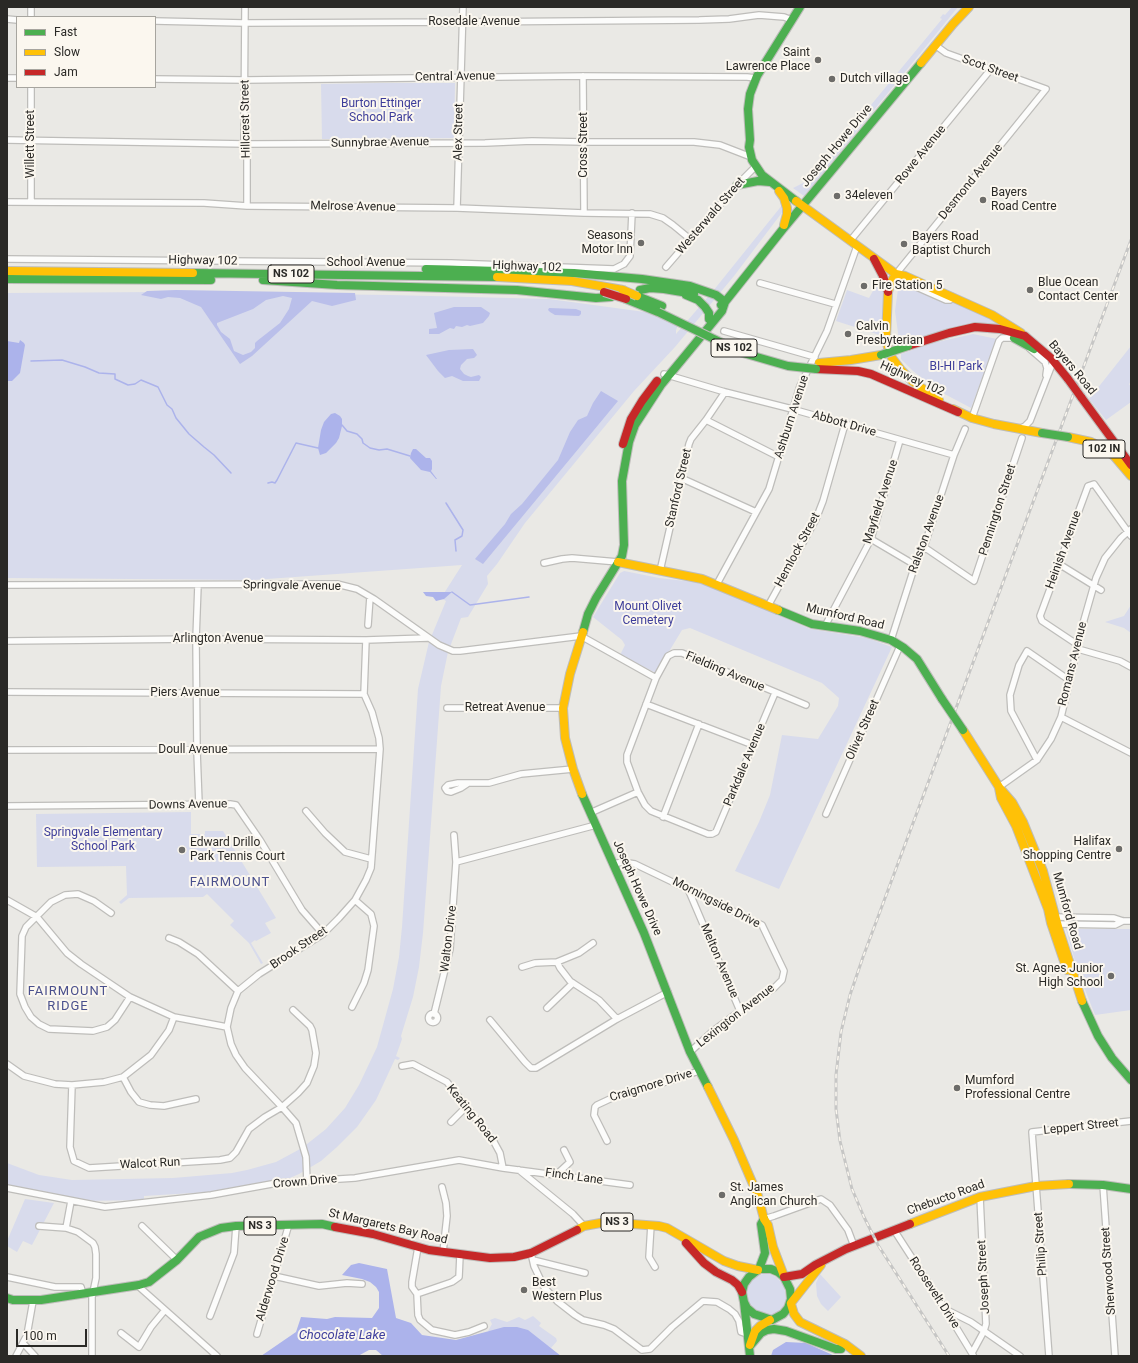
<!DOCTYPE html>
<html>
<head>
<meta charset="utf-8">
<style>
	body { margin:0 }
	#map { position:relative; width:1138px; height:1363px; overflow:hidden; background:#eae9e5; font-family:Roboto,sans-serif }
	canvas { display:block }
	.frame { position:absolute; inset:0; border:8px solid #2a2926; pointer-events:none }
	.legend { position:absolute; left:16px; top:16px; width:140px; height:72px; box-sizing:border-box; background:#fbf7ef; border:1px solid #a7a59f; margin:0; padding:5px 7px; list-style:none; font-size:12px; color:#2a2926 }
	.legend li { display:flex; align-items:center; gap:8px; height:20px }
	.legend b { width:20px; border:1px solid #a7a59f }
	.scale { position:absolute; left:16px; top:1329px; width:71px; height:18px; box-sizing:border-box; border:2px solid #2a2926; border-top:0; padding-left:5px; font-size:12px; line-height:14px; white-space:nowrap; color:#2a2926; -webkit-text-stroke:3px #fbf7ef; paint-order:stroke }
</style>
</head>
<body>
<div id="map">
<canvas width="1138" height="1363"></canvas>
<div class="frame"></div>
<ul class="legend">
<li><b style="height:5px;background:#4caf50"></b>Fast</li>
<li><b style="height:5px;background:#ffc107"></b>Slow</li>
<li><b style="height:5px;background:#c62828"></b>Jam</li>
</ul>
<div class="scale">100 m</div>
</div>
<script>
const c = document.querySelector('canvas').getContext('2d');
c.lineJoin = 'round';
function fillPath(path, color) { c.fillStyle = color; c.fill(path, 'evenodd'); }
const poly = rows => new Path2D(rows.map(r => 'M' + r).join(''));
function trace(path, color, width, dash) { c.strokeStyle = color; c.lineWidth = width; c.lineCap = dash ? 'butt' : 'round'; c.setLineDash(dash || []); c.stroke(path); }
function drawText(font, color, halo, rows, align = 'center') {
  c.font = font + ' Roboto,sans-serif'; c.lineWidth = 4; c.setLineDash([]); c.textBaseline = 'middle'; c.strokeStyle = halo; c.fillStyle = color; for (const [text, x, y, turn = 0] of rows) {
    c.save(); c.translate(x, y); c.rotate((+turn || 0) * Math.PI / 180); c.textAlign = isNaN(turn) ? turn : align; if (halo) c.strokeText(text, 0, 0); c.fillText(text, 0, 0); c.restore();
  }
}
const green = poly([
	[952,7,958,7,804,196,793,188,809,180,942,19,940,18,943,14,945,15],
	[380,83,455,83,454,138,322,139,321,84],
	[787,199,790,202,734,276,675,347,634,391,525,523,497,564,487,576,488,584,468,617,461,618,448,652,441,686,423,933,419,967,413,997,401,1036,402,1039,396,1056,400,1058,398,1060,395,1059,376,1100,357,1127,337,1147,321,1161,299,1174,276,1184,275,1180,265,1183,225,1191,144,1196,144,1200,81,1201,81,1199,73,1199,7,1188,7,1163,39,1175,72,1180,173,1178,232,1173,247,1170,276,1162,302,1148,326,1129,345,1108,359,1085,377,1047,393,989,399,957,402,927,418,689,429,642,446,601,441,598,462,565,253,580,7,578,7,293,159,292,390,295,549,299,645,312,678,325,676,330,676,334,713,291],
	[879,280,885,287,883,336,836,321,847,290,869,298],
	[901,282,954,301,997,320,1007,327,993,326,904,342,899,340,895,311,898,289],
	[973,334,997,339,971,408,937,390,913,371,901,359,901,354,933,343],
	[1131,346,1131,382,1129,384,1131,387,1131,402,1106,420,1089,399],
	[624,571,659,578,694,582,719,589,810,629,867,638,892,647,779,889,735,871,759,822,770,795,782,735,818,739,838,706,839,698,822,683,690,628,682,630,656,673,620,655,625,645,622,640,593,617,620,573],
	[1131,605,1131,633,1124,628,1105,622,1124,616],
	[191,812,191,834,205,834,205,831,223,831,276,918,265,923,271,933,256,941,255,940,251,943,263,963,261,964,249,943,230,925,234,921,207,894,203,897,129,898,121,904,119,902,127,895,126,866,37,867,36,814],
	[1066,929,1131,929,1131,1010,1095,1015,1078,972],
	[25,1199,54,1203,32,1245,23,1241,17,1252,7,1246,7,1241],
	[764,1274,770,1274,776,1277,784,1285,787,1305,777,1314,770,1315,758,1312,748,1303,746,1290,748,1284,757,1275],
	[820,1274,841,1297,828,1311,821,1304,817,1296,816,1283],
	[533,1316,541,1323,539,1326,556,1338,557,1341,551,1348,546,1345,488,1331,492,1324,490,1320,495,1318,507,1322,519,1317,525,1320]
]);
const forest = poly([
	[176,290,355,293,356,300,332,306,312,301,252,356,240,364,201,307,180,298,168,297,161,299,141,295,147,291],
	[283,296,292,298,289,309,280,323,257,341,255,343,255,348,251,352,243,355,234,351,230,339,221,332,217,325,217,323,253,309,266,300],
	[454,307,481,307,490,313,489,316,483,323,470,326,467,325,462,327,456,326,454,329,450,328,439,334,429,334,429,329,437,328,434,313],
	[549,308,576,309,581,311,581,314,579,316,555,315,550,312,548,310],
	[473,349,477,355,474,358,467,359,461,365,460,369,464,374,468,376,471,377,479,375,481,377,479,381,463,381,452,376,445,378,438,371,426,355,449,350],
	[601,391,618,401,483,564,475,559,505,524,511,514,522,504,558,460,570,432,578,420,587,416,593,403]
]);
const water = poly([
	[20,340,24,343,25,345,20,373,12,381,7,381,7,341,19,343],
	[335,413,340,416,342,419,342,426,339,438,336,443,326,453,320,455,318,448,321,430,324,422,331,414],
	[413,449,416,449,426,458,430,458,432,461,432,469,431,471,437,479,436,479,430,472,421,470,410,458,411,453],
	[423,592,452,592,444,599,436,601,433,597,426,596],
	[359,1263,387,1269,396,1318,411,1323,422,1335,456,1340,504,1327,517,1327,528,1330,561,1356,383,1356,376,1350,369,1350,358,1356,261,1356,296,1332,301,1317,327,1319,335,1317,372,1318,379,1308,379,1292,376,1287,370,1282,362,1279,342,1275,351,1265],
	[786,1342,806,1343,835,1356,771,1356,773,1350]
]);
const stream = poly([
	[31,361,62,360,85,367,99,373,115,374,115,379,128,385,135,384,141,380,158,387,167,405,172,409,176,418,189,434,204,447,214,455,231,473],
	[342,425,347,431,357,434,362,439,363,443,370,448,379,450,387,449,410,456],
	[268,483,272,482,275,483,277,480,296,443,318,448],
	[446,503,463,530,462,536,455,540,456,551],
	[452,592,470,605,529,597]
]);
const street = poly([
	[245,7,244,139,247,148,247,206],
	[31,17,31,7],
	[7,19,17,20],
	[155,21,244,23,463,22,699,20,729,19,759,15,784,17,792,20],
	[935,45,946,53,1046,89,896,274,903,281,946,300,950,300,953,297],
	[583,76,584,213],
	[7,78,17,78],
	[155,79,245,80,583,76,747,77,756,78],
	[31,87,31,201],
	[7,140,246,144,485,143,532,141,584,142,694,142,720,145,751,157],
	[7,202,204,203,247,206,457,208,584,213,650,214,663,218,673,225,690,239],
	[457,208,463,7],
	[850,241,991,69],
	[7,259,451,263,614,269,624,264,630,256,632,213],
	[666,267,737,185,756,166],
	[760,283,835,304],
	[724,331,815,357],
	[1030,349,1045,362,1047,368,1046,375],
	[664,374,725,392,792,409,954,455],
	[972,418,999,341,1002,338,1014,338],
	[706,420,779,457],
	[1021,428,1025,426,1030,421,1053,362],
	[681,478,756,512],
	[871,539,915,565],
	[924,547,974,581,1022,438],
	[544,563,562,559,572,558,618,562],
	[1059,564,1101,590],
	[660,571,689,444,691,439,706,420,725,392],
	[717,584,769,489,800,386,827,331,857,246],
	[7,585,337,584,357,589,374,599,439,645,453,651,460,651,581,636,656,678],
	[198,585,196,639,197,751,199,804],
	[768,606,816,519,823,501,845,424],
	[368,625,370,597],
	[825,626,871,539,900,440],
	[891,640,915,565,924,547,954,455,965,429],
	[7,641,196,639,366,640,428,638],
	[1078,645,1042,621,1040,616,1088,486,1094,484,1131,536],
	[1078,649,1120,661,1131,667],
	[7,692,364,694],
	[775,693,716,832,712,834,708,834,651,811,645,805,638,792,627,762,627,755,656,678,668,656,674,653,682,653,806,705],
	[646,704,753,745],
	[447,708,563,708],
	[1061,717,1131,753],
	[7,750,380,749],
	[1037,760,1011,711,1010,695,1019,665,1027,651,1069,680],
	[467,784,461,788,451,792,447,791,445,788,448,785,458,783,489,783,521,774,573,769],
	[999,787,1037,760,1051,739,1061,717,1084,620,1096,578,1105,558,1121,538,1131,529],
	[7,806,230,804,236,805,260,840,302,910,323,934],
	[306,811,325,833,345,852,371,859],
	[590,813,638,792],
	[826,814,900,646],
	[663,817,699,724],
	[456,862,596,825],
	[614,864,622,862,635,864,762,925,784,971,782,980,774,988,740,1011,713,1031,690,1052],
	[688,889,740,1011],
	[7,900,37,917,67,953,81,964,130,997,174,1017,227,1027],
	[111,913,94,901,78,894,65,895,51,902,26,927,22,936,20,994,25,1007,31,1017,39,1024,49,1029,93,1031,107,1027,115,1020,130,997],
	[1053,917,1114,918,1123,921,1131,921],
	[1055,924,1115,925,1123,921],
	[169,938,179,942,198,954,238,991],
	[557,962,560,968,570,981,599,1000,617,1019],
	[522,967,535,963,557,962,579,953,593,943],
	[352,1007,364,983,368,970,374,926,371,914,355,900],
	[547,1008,573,983],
	'428.5 1018a4.5 4.5 0 1 1 9 0a4.5 4.5 0 1 1-9 0Z',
	[434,1014,450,949,456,862,454,835],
	[490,1020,525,1062,531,1068,536,1068,617,1019,668,992],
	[7,1064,24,1076,55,1084,72,1085,104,1082,123,1077,151,1055,169,1030,174,1017],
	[402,1066,413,1064,447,1082,494,1142,500,1153,503,1168],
	[123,1077,131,1092,139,1102,150,1105,164,1106,196,1099],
	[72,1085,70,1147,74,1161,89,1168,220,1160,230,1158,236,1152,249,1129,265,1117,282,1107,298,1093,307,1083,314,1066,316,1053,312,1030,310,1026,293,1010],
	[451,1122,466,1107],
	[607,1141,594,1115,595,1107,597,1105,612,1098,669,1081,699,1071],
	[519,1170,573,1214,584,1226],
	[556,1175,570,1162,564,1150],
	[307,1182,306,1157,296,1123,282,1107,245,1068,236,1055,231,1044,227,1027,231,1008,238,991,259,974,323,934,339,918,355,900,366,880,371,868,380,749,379,738,372,712,364,694,366,640],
	[1103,1185,1115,1356],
	[442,1187,446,1203,447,1216,443,1252],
	[7,1188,105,1207,211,1195,277,1183,355,1178,459,1160,503,1168,630,1185],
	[764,1219,774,1216,821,1199,830,1205,848,1230,854,1246],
	[651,1225,649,1257,655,1267],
	[39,1226,66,1228,78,1232,93,1243,95,1247,96,1254,96,1278,92,1297,92,1356],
	[142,1226,177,1260],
	[66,1228,71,1201],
	[894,1230,945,1309,973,1355],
	[418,1247,412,1282,412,1287,417,1294,418,1315,420,1320,432,1330,455,1335,469,1332,484,1326],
	[531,1253,534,1266,544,1287,557,1301,575,1315,583,1320,604,1325,614,1329,642,1350,650,1349,672,1327,703,1301,717,1302,729,1309,735,1314,739,1321,741,1332,747,1334],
	[533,1260,585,1273],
	[274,1276,319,1286,347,1283,362,1284],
	[7,1277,55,1287,81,1287,83,1294],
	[137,1285,217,1356],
	[417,1294,452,1282,459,1277,460,1255],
	[945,1309,971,1322,1020,1356],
	[210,1316,234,1253,236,1226],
	[121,1333,139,1347,151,1327,165,1310],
	[257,1334,289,1224],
	[23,1343,35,1356],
	[972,1353,984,1331,986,1324,980,1197],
	[16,1356,27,1335,33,1301],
	[1049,1356,1032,1132,1131,1121]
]);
const fast = poly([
	[737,185,758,181,770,182],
	[796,201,762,175,752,160,749,147,750,140,748,109,750,94,757,76,800,7],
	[426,269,574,273,642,279,690,286,716,295,725,302],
	[193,273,497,277],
	[7,279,211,280],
	[263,280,337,285,517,290,596,298,611,297],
	[640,290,650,288,664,289,694,294],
	[686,295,698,300,705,307,709,313,709,319],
	[637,296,662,306],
	[626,299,658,312],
	[721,305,725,302,783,229,921,63],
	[1014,338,1034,349],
	[778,610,812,624,860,631,891,640,904,648,917,659,942,699],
	[583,632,588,614,596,598,622,556,624,545,622,481,629,442,635,425,661,385,722,311,725,302],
	[582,794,644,933,690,1052,708,1087],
	[1082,1001,1098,1036,1112,1058,1131,1080],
	[1069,1184,1103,1185,1131,1189],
	[759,1269,765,1253,761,1224,764,1219],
	[759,1269,771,1269,778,1272,784,1277,790,1289,791,1299,788,1308,783,1314,772,1320,754,1314,747,1308,744,1302,742,1292,744,1284,749,1277,759,1269],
	[7,1298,13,1300,41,1300,139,1285,149,1282,177,1260,199,1237,221,1228,236,1226,322,1224,335,1227],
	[744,1302,750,1356],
	[750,1346,761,1333,767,1330,774,1329,786,1331,836,1349,841,1349]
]);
const slow = poly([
	[921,63,953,24,969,7],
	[779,191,784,198,787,208,787,214,784,225],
	[796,201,896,274,905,276,992,315,1021,333],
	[7,271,193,273],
	[896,274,891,282,888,292,886,338,888,348,892,358,901,370,912,381,939,400],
	[497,277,572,281,623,290],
	[819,363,851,360,881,355],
	[953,409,972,418,994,424,1042,433],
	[1068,437,1091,442,1104,448,1114,456,1131,476],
	[618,562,702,579,778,610],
	[963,730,999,787,1012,802,1023,822,1043,871,1059,930,1082,1001],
	[999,788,1001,798,1016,826,1048,909,1051,923,1067,970],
	[582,794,573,769,565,738,563,708,570,674,583,632],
	[708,1087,734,1140,758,1196,764,1219,768,1225,773,1247,784,1276],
	[910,1224,980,1197,1036,1186,1069,1184],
	[577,1230,584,1226,606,1222,659,1226,667,1228,724,1261,738,1266,758,1270],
	[791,1303,821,1265],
	[791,1304,794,1314,800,1322,845,1344,861,1356],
	[750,1345,755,1331,760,1326,770,1320]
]);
const jam = poly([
	[874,259,883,276,888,292],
	[1025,336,1051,358,1068,379],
	[908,346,949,333,975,327,1000,329,1025,336],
	[816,369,858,371,871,374,958,412],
	[1081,397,1131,465],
	[623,444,631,419,642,401,657,381],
	[335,1227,373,1234,429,1250,490,1258,514,1257,531,1253,577,1230],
	[686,1243,704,1263,716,1272,732,1280,738,1285,742,1292],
	[784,1277,802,1274,815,1265,846,1249,910,1224]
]);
const rail = poly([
	[949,1356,878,1245,864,1217,852,1189,840,1141,836,1109,836,1075,841,1032,850,995,863,957,1131,240]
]);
const fastBridge = poly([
	[658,312,743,353,788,366,816,369],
	[881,355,908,346],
	[1042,433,1068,437],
	[942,699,963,730]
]);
const slowBridge = poly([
	[623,290,637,296]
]);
const jamBridge = poly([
	[604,292,626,299],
	[1068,379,1081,397]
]);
const markers = [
	[818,60,4,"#6d6c69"],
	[832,79,4,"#6d6c69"],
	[837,196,4,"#6d6c69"],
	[983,200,4,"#6d6c69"],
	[641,243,4,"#6d6c69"],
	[904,244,4,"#6d6c69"],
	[864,286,4,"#6d6c69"],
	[1030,290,4,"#6d6c69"],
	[848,334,4,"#6d6c69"],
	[1119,849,4,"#6d6c69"],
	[182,850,4,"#6d6c69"],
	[1111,976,4,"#6d6c69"],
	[957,1088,4,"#6d6c69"],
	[722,1195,4,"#6d6c69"],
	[524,1290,4,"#6d6c69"]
];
const shields = [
	[291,274,46],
	[734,348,46],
	[1104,449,42],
	[617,1222,32],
	[260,1226,32]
];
const shieldNames = [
	["NS 102",291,274],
	["NS 102",734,348],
	["102 IN",1104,449],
	["NS 3",617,1222],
	["NS 3",260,1226]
];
const streetNames = [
	["Rosedale Avenue",474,22],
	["Scot Street",990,69,20],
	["Central Avenue",455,77,-1],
	["Hillcrest Street",246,119,-91],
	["Alex Street",459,132,-89],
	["Sunnybrae Avenue",380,143,-1],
	["Willett Street",31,144,-90],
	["Cross Street",584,145,-90],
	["Joseph Howe Drive",837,146,-50],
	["Rowe Avenue",921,155,-51],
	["Desmond Avenue",971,182,-51],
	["Melrose Avenue",353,207,1],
	["Westerwald Street",711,216,-49],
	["Highway 102",203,261,1],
	["School Avenue",366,263],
	["Highway 102",527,267,2],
	["Bayers Road",1072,368,50],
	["Highway 102",912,379,24],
	["Ashburn Avenue",792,417,-72],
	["Abbott Drive",844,424,16],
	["Stanford Street",679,488,-77],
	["Mayfield Avenue",881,502,-72],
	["Pennington Street",998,510,-72],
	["Ralston Avenue",927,534,-70],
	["Hemlock Street",798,550,-62],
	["Heinish Avenue",1064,550,-70],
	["Springvale Avenue",292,586,1],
	["Mumford Road",845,617,13],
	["Arlington Avenue",218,639],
	["Romans Avenue",1073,664,-76],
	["Fielding Avenue",725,672,23],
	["Piers Avenue",185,693],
	["Retreat Avenue",505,708],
	["Olivet Street",863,730,-66],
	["Doull Avenue",193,750],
	["Parkdale Avenue",745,765,-67],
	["Downs Avenue",188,805,-1],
	["Joseph Howe Drive",637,888,66],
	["Morningside Drive",716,903,27],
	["Mumford Road",1067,911,74],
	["Walton Drive",449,939,-83],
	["Brook Street",299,948,-34],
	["Melton Avenue",719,961,67],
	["Lexington Avenue",736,1016,-38],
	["Craigmore Drive",651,1086,-17],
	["Keating Road",471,1114,51],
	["Leppert Street",1081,1127,-6],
	["Walcot Run",150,1164,-3],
	["Finch Lane",574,1177,8],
	["Crown Drive",305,1182,-5],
	["Chebucto Road",946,1198,-20],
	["St Margarets Bay Road",388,1227,13],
	["Philip Street",1041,1244,-94],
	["Sherwood Street",1109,1271,-94],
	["Joseph Street",984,1277,-93],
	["Alderwood Drive",273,1279,-73],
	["Roosevelt Drive",934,1293,57]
];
const poiNames = [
	["Saint",810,53,"right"],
	["Lawrence Place",810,67,"right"],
	["Dutch village",840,79],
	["Bayers",991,193],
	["Road Centre",991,207],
	["34eleven",845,196],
	["Seasons",633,236,"right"],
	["Motor Inn",633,250,"right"],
	["Bayers Road",912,237],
	["Baptist Church",912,251],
	["Blue Ocean",1038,283],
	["Contact Center",1038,297],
	["Fire Station 5",872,286],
	["Calvin",856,327],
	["Presbyterian",856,341],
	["Halifax",1111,842,"right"],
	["Shopping Centre",1111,856,"right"],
	["Edward Drillo",190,843],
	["Park Tennis Court",190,857],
	["St. Agnes Junior",1103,969,"right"],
	["High School",1103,983,"right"],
	["Mumford",965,1081],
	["Professional Centre",965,1095],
	["St. James",730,1188],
	["Anglican Church",730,1202],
	["Best",532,1283],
	["Western Plus",532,1297]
];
const parkNames = [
	["Burton Ettinger",381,104],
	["School Park",381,118],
	["BI-HI Park",956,367],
	["Mount Olivet",648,607],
	["Cemetery",648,621],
	["Springvale Elementary",103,833],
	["School Park",103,847]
];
const neighbourhoodNames = [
	["FAIRMOUNT",230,883],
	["FAIRMOUNT",68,992],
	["RIDGE",68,1007]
];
const waterNames = [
	["Chocolate Lake",342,1336]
];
fillPath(green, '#d8dbec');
fillPath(forest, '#babfea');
fillPath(water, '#acb3eb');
trace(stream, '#acb3eb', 1.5);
trace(street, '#bebdba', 8);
trace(fast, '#bebdba', 10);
trace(slow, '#bebdba', 10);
trace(jam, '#bebdba', 10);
trace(street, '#fcfcfb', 5.5);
trace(fast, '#4caf50', 8);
trace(slow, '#ffc107', 8);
trace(jam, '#c62828', 8);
trace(rail, '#c6c6c5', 3);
trace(rail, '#fbf7ef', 1.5, [4.5]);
trace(fastBridge, '#bebdba', 10, []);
trace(slowBridge, '#bebdba', 10, []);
trace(jamBridge, '#bebdba', 10, []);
trace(fastBridge, '#4caf50', 8);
trace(slowBridge, '#ffc107', 8);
trace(jamBridge, '#c62828', 8);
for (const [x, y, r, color] of markers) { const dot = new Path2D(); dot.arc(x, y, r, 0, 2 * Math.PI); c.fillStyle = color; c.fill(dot); trace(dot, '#fbf7ef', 1.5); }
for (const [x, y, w] of shields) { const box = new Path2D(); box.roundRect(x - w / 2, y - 9, w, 18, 3); c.fillStyle = '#fbf7ef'; c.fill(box); trace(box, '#2a2926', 1); }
drawText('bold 11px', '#2a2926', null, shieldNames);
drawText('12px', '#2a2926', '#fbf7ef', streetNames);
drawText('12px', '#2a2926', '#fbf7ef', poiNames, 'left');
drawText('12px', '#3d3d9a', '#fbf7ef', parkNames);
c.letterSpacing = '1px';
drawText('13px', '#4a508d', '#fbf7ef', neighbourhoodNames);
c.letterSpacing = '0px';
drawText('italic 13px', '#40409e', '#fbf7ef', waterNames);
</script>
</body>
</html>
